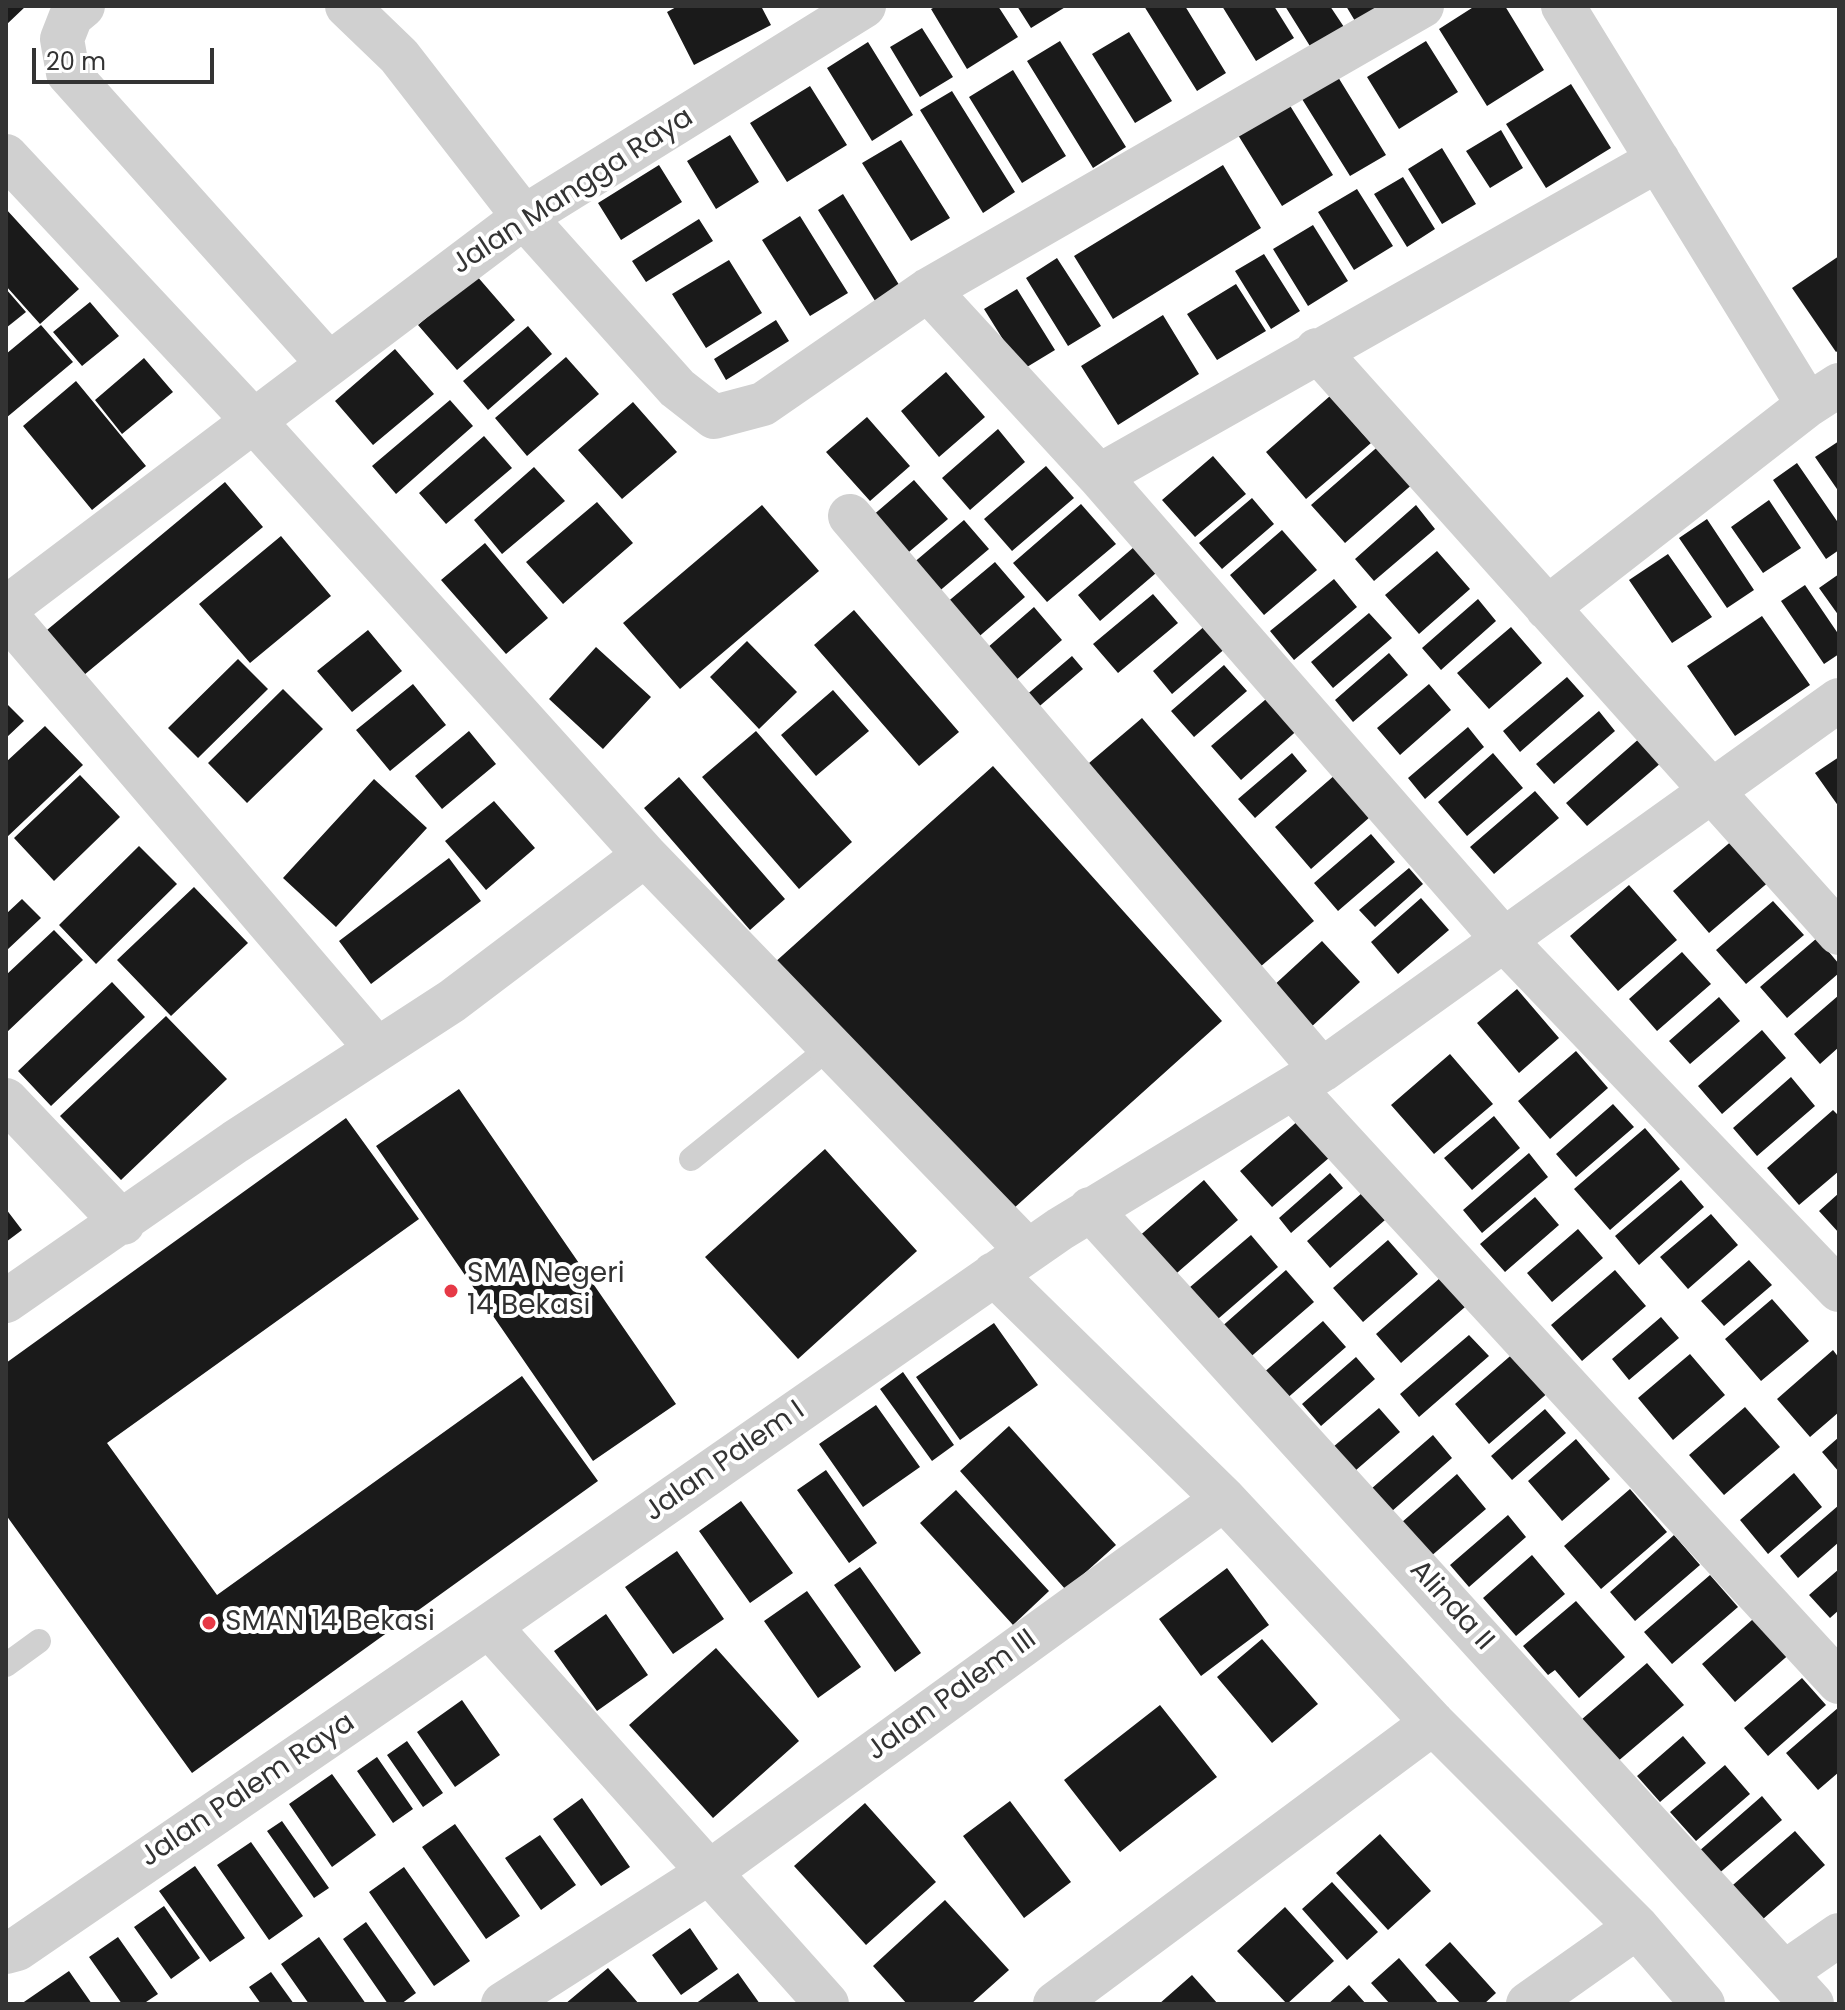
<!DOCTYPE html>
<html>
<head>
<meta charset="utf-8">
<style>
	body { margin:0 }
	#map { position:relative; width:1845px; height:2010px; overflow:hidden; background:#fff; font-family:Poppins,sans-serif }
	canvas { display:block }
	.frame { position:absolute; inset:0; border:8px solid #333; pointer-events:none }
	.scale { position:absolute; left:32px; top:48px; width:182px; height:36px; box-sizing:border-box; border:4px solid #333; border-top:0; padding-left:10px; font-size:24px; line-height:28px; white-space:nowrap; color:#333; -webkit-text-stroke:6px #fff; paint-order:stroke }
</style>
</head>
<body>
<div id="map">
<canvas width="1845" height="2010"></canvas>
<div class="frame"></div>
<div class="scale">20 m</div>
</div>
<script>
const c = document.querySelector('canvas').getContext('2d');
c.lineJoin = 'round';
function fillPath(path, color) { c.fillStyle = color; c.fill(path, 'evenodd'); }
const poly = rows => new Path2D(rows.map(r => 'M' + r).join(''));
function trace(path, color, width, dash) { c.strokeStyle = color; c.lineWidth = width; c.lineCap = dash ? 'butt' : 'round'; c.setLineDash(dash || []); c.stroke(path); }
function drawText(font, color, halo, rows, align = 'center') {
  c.font = font + ' Poppins,sans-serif'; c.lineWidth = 8; c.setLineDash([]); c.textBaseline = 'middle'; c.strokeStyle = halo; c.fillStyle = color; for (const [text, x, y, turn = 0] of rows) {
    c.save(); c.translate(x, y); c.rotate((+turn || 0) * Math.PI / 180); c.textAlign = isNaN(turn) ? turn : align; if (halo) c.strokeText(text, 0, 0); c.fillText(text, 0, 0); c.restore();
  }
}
const building = poly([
	[6,6,26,6,6,25],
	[678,6,761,6,771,25,694,65,667,12],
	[937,6,998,6,1018,37,967,69,931,9],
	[1017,6,1067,6,1031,28],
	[1144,6,1185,6,1226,73,1197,91],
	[1222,6,1274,6,1294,38,1256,61],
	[1285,6,1330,6,1346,30,1313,51],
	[1346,6,1376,6,1383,18,1361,31],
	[1475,6,1505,6,1544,70,1487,106,1439,29],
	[922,28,953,77,920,97,890,47],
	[1129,32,1172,101,1135,123,1092,54],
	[1060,41,1126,147,1093,168,1027,61],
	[1426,41,1458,92,1399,129,1367,77],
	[868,42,913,115,872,141,827,68],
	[1013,70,1066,156,1022,183,969,97],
	[1338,77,1386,155,1350,176,1302,99],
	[1571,84,1611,148,1546,188,1506,124],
	[810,86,847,145,787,182,750,123],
	[952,91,1015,192,983,213,920,110],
	[1289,104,1333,175,1282,206,1238,135],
	[1501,130,1523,168,1490,188,1466,151],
	[730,135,759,182,716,209,687,161],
	[901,140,950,218,911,241,862,163],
	[1442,148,1476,204,1442,224,1408,169],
	[659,165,682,202,621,240,598,203],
	[1223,165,1261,228,1113,319,1074,256],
	[1403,177,1435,229,1407,247,1374,194],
	[1357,189,1393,246,1354,270,1318,212],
	[843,194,901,288,877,304,818,210],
	[6,209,79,289,40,324,6,286],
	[800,216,848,293,810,316,762,240],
	[699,219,713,241,646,282,632,261],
	[1313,225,1348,281,1308,306,1273,249],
	[1264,254,1300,311,1271,329,1235,271],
	[1839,256,1839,350,1836,352,1792,288],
	[1057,258,1101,326,1068,346,1026,278],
	[729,260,762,313,706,348,672,294],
	[476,275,515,320,457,370,418,325],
	[1236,284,1266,331,1217,360,1187,314],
	[6,289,26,312,6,328],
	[1017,289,1055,350,1022,370,984,309],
	[90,302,119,336,82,366,53,332],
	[1163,315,1199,374,1118,425,1081,366],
	[776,320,789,341,726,380,714,359],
	[41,325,73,362,6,418,6,354],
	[528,326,552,354,488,410,463,381],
	[395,349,434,394,373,445,335,401],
	[566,357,599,394,527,456,495,418],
	[144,358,173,392,122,434,95,400],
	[946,372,985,417,939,457,901,411],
	[76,381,146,466,92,510,23,426],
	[1330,396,1371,443,1306,499,1266,452],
	[450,400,473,426,396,494,372,466],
	[633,402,677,452,622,499,578,450],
	[867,417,910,466,870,501,826,452],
	[998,429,1025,462,970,510,942,478],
	[484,436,512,468,446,524,419,493],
	[1839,441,1839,492,1815,457],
	[1382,443,1415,482,1345,543,1311,505],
	[1213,456,1246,494,1195,537,1162,500],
	[1797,463,1839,524,1839,550,1826,559,1773,480],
	[1046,466,1074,498,1012,551,984,519],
	[534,467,565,501,502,554,474,520],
	[914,480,948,519,897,562,864,523],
	[225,482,263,527,84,675,47,630],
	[1252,498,1274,524,1222,569,1199,543],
	[1769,500,1801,548,1763,573,1731,527],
	[597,502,633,543,563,604,526,562],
	[1081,504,1116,544,1047,602,1013,563],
	[762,505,819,571,680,689,623,623],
	[1416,505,1435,529,1374,581,1355,559],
	[1707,519,1754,590,1727,608,1679,538],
	[964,520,989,549,930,599,905,570],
	[1282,530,1317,570,1264,615,1230,575],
	[281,536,331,596,250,663,199,604],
	[1141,541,1163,567,1100,621,1078,595],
	[485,543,548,618,506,654,441,580],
	[1437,551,1470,589,1419,634,1385,595],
	[1668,554,1712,617,1672,643,1629,580],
	[995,562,1025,597,975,640,945,604],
	[1839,574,1839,616,1819,588],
	[1334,579,1357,607,1294,660,1270,631],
	[1805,585,1839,635,1839,654,1824,664,1781,601],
	[1153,594,1178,623,1118,673,1093,644],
	[1478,599,1496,621,1441,670,1422,648],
	[1034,607,1062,640,1007,688,979,655],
	[854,610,959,732,919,766,814,645],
	[1369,613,1392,638,1333,688,1311,662],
	[1762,616,1810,685,1735,736,1687,666],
	[1207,624,1227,647,1172,694,1153,671],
	[1511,627,1542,663,1489,709,1457,673],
	[368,630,402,671,352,712,317,671],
	[747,641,797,692,759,729,710,677],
	[596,647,651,697,603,749,549,699],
	[1389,653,1408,675,1353,722,1335,700],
	[1072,656,1083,669,1028,716,1017,703],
	[238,659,268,689,198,758,168,728],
	[1224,665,1247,691,1194,737,1171,711],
	[1567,677,1584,696,1520,752,1503,731],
	[413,684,446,725,390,771,356,730],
	[1429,684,1451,710,1400,755,1377,728],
	[283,689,323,729,247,803,208,763],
	[833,690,869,731,816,776,781,735],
	[1272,694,1301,727,1241,780,1211,746],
	[6,703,24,721,6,738],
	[1599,711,1615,731,1554,784,1536,764],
	[1142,718,1314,921,1253,973,1082,769],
	[45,726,83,765,6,838,6,762],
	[1468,727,1484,747,1425,799,1408,778],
	[469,731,496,764,442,809,415,776],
	[756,731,852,842,799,889,702,777],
	[1641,737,1662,762,1587,826,1566,803],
	[1292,753,1307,771,1255,818,1238,799],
	[1493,753,1523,788,1467,836,1438,802],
	[1839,757,1839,807,1815,773],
	[993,766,1222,1021,1003,1218,773,964],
	[1343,768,1379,809,1311,869,1275,827],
	[80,775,120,817,54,881,14,838],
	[679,777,785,899,750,930,644,808],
	[374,779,427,828,336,927,283,878],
	[1535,791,1559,818,1494,874,1470,847],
	[494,801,535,848,486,890,445,841],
	[1371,834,1395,862,1338,911,1314,883],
	[1734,839,1771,880,1709,933,1673,891],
	[139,846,177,884,96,964,59,925],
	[449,858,481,901,371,984,339,941],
	[1409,868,1423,884,1375,927,1359,910],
	[1629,885,1677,940,1618,991,1570,936],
	[194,887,248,943,171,1016,117,960],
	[1421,898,1449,930,1398,974,1371,942],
	[22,899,41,918,6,951,6,914],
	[1773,901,1804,935,1746,984,1716,950],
	[54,930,83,960,6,1033,6,975],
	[1817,938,1839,964,1839,973,1787,1018,1760,987],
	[1322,941,1360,982,1309,1029,1271,988],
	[1682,952,1711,984,1657,1031,1629,999],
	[112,982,145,1017,51,1106,18,1071],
	[1517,989,1559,1038,1519,1073,1477,1023],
	[1839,995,1839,1047,1820,1064,1794,1034],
	[1719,997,1740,1021,1690,1064,1669,1041],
	[166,1016,227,1079,121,1180,60,1116],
	[1762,1030,1786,1058,1722,1114,1698,1086],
	[1576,1051,1608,1088,1550,1139,1518,1101],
	[1450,1054,1493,1104,1434,1154,1391,1105],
	[1791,1077,1815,1106,1757,1156,1733,1128],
	[459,1089,676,1404,593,1461,376,1146],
	[1613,1104,1634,1127,1576,1177,1556,1154],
	[1833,1110,1839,1116,1839,1171,1799,1205,1767,1168],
	[1494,1116,1520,1148,1472,1190,1444,1158],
	[346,1118,419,1219,107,1443,217,1595,522,1376,598,1481,192,1773,6,1515,6,1363],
	[1299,1120,1330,1157,1272,1207,1240,1171],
	[1645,1128,1680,1169,1610,1230,1574,1189],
	[825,1149,917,1251,798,1359,705,1257],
	[1529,1153,1548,1177,1482,1233,1463,1210],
	[1330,1173,1343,1188,1291,1233,1279,1218],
	[1204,1180,1238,1220,1163,1285,1129,1245],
	[1681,1180,1704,1207,1639,1265,1615,1236],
	[1362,1193,1385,1220,1330,1268,1307,1241],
	[1839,1193,1839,1233,1819,1211],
	[1535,1197,1559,1225,1505,1272,1480,1244],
	[6,1209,22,1230,6,1242],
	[1711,1214,1738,1245,1688,1289,1660,1257],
	[1578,1229,1603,1258,1552,1302,1527,1273],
	[1251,1235,1278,1267,1204,1331,1176,1299],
	[1388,1240,1418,1274,1363,1322,1333,1288],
	[1749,1260,1772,1285,1724,1326,1701,1301],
	[1286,1270,1314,1302,1247,1360,1219,1329],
	[1615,1270,1646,1306,1582,1361,1551,1325],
	[1440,1278,1465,1307,1401,1363,1376,1334],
	[1772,1299,1809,1341,1761,1381,1725,1339],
	[1661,1317,1679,1338,1629,1380,1612,1359],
	[1323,1321,1346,1347,1277,1407,1254,1381],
	[994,1323,1038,1385,960,1440,916,1377],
	[1469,1335,1489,1356,1419,1417,1400,1394],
	[1833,1350,1839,1358,1839,1412,1810,1437,1777,1399],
	[1516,1351,1550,1391,1489,1444,1455,1404],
	[1690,1354,1725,1395,1673,1440,1638,1398],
	[1356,1357,1375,1379,1321,1426,1302,1404],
	[903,1372,954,1445,932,1461,880,1389],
	[876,1405,920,1467,863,1507,819,1444],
	[1745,1407,1780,1447,1724,1495,1689,1455],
	[1379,1408,1400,1432,1348,1477,1326,1453],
	[1545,1409,1566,1433,1512,1480,1491,1456],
	[1009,1426,1116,1545,1066,1590,960,1471],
	[1433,1435,1452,1458,1391,1512,1371,1489],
	[1839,1437,1839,1472,1822,1452],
	[1576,1439,1610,1479,1562,1521,1528,1481],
	[826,1470,877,1543,849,1563,797,1490],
	[1794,1473,1822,1507,1768,1554,1740,1520],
	[1457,1474,1486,1509,1430,1557,1401,1523],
	[1630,1489,1667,1532,1601,1589,1564,1546],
	[956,1490,1049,1591,1013,1625,920,1523],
	[741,1501,793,1573,750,1603,699,1531],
	[1839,1505,1839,1542,1798,1578,1780,1556],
	[1508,1515,1526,1537,1469,1587,1450,1565],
	[1674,1535,1700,1565,1635,1621,1610,1592],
	[677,1551,724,1619,673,1654,625,1587],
	[1532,1555,1565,1594,1516,1636,1483,1598],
	[860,1567,921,1653,895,1672,834,1585],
	[1227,1568,1269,1625,1201,1676,1159,1619],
	[1839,1569,1839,1610,1830,1618,1809,1595],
	[1710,1575,1738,1607,1672,1664,1644,1632],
	[807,1591,861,1667,818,1698,764,1621],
	[1576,1601,1625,1657,1579,1698,1555,1670,1548,1675,1523,1646],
	[1760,1613,1793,1651,1735,1702,1702,1664],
	[606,1614,648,1675,597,1711,554,1651],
	[1262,1639,1318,1704,1272,1743,1217,1677],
	[716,1648,799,1741,713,1818,629,1725],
	[1647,1663,1684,1705,1617,1762,1581,1720],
	[1802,1678,1826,1705,1768,1756,1744,1728],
	[462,1700,500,1755,455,1787,417,1732],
	[1160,1705,1217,1777,1120,1852,1064,1780],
	[1839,1707,1839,1772,1818,1790,1786,1753],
	[1683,1736,1706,1763,1660,1802,1637,1776],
	[407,1741,443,1793,423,1807,387,1755],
	[377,1757,413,1809,393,1823,357,1771],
	[1725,1765,1750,1794,1696,1841,1670,1812],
	[332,1774,376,1835,332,1867,289,1804],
	[1762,1796,1782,1820,1717,1875,1698,1852],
	[582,1798,630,1867,601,1886,553,1819],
	[1010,1801,1071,1882,1024,1918,963,1836],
	[865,1803,936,1882,866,1945,794,1866],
	[282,1821,329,1888,314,1898,267,1831],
	[455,1824,520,1916,486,1939,422,1847],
	[1795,1831,1825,1865,1755,1926,1726,1891],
	[1380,1834,1431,1891,1388,1930,1336,1873],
	[540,1835,576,1885,541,1910,505,1858],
	[251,1842,303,1916,269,1940,217,1865],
	[195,1866,245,1938,210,1962,159,1891],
	[404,1867,470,1961,434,1986,369,1892],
	[1332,1882,1378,1932,1347,1960,1302,1909],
	[945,1900,1009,1970,971,2004,907,2004,873,1966],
	[164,1906,200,1958,171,1979,134,1927],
	[1285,1907,1334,1961,1287,2004,1237,1951],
	[366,1922,416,1993,401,2004,388,2004,343,1939],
	[690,1928,718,1969,681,1995,652,1955],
	[118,1937,158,1994,143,2004,122,2004,89,1957],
	[319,1937,366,2004,309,2004,281,1964],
	[1450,1942,1496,1993,1484,2004,1461,2004,1425,1965],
	[1399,1958,1439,2004,1390,2004,1371,1983],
	[608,1968,639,2004,565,2004],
	[69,1971,92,2004,21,2004],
	[271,1972,294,2004,261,2004,249,1987],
	[738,1973,760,2004,695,2004],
	[1192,1975,1218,2004,1159,2004],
	[1349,1985,1366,2004,1328,2004]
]);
const lane = poly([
	[691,1159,830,1047],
	[6,1665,39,1641]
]);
const street = poly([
	[83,6,71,16,62,39,68,73,328,363],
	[347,6,399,56,524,217,677,388,714,417,763,404,928,290,1422,6],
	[1563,6,1808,405],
	[6,156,252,419,645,855,1028,1251],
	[928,290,1099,476,1505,941,1839,1290],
	[1317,350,1839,933],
	[1099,476,1658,160],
	[850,516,1322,1070],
	[6,608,524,217,864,6],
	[1547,608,1808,405,1839,385],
	[6,615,377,1049],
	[1293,1088,1839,1682],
	[6,1100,123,1223],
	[1090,1209,1812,2004],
	[994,1274,1224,1499,1433,1723,1637,1927,1703,2004],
	[6,1301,235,1142,452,1001,645,855],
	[489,1626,827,2004],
	[6,1952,17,1949,489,1626,1060,1229,1322,1070,1839,700],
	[1784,1973,1839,1935],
	[503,2004,708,1873,1224,1499],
	[1055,2004,1433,1723],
	[1528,2004,1637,1927]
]);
const markers = [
	[451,1291,8,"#e63946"],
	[209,1623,8,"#e63946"]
];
const streetNames = [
	["Jalan Mangga Raya",573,192,-33],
	["Jalan Palem I",725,1462,-35],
	["Alinda II",1451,1606,48],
	["Jalan Palem III",952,1696,-36],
	["Jalan Palem Raya",248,1791,-34]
];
const poiNames = [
	["SMA Negeri",467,1275],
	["14 Bekasi",467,1307],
	["SMAN 14 Bekasi",225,1623]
];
fillPath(building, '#1a1a1a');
trace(lane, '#d0d0d0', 24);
trace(street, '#d0d0d0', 44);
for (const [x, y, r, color] of markers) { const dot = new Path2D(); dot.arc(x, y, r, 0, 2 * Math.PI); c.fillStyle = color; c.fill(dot); trace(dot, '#fff', 3); }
drawText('28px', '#333', '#fff', streetNames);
drawText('28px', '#333', '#fff', poiNames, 'left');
</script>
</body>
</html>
